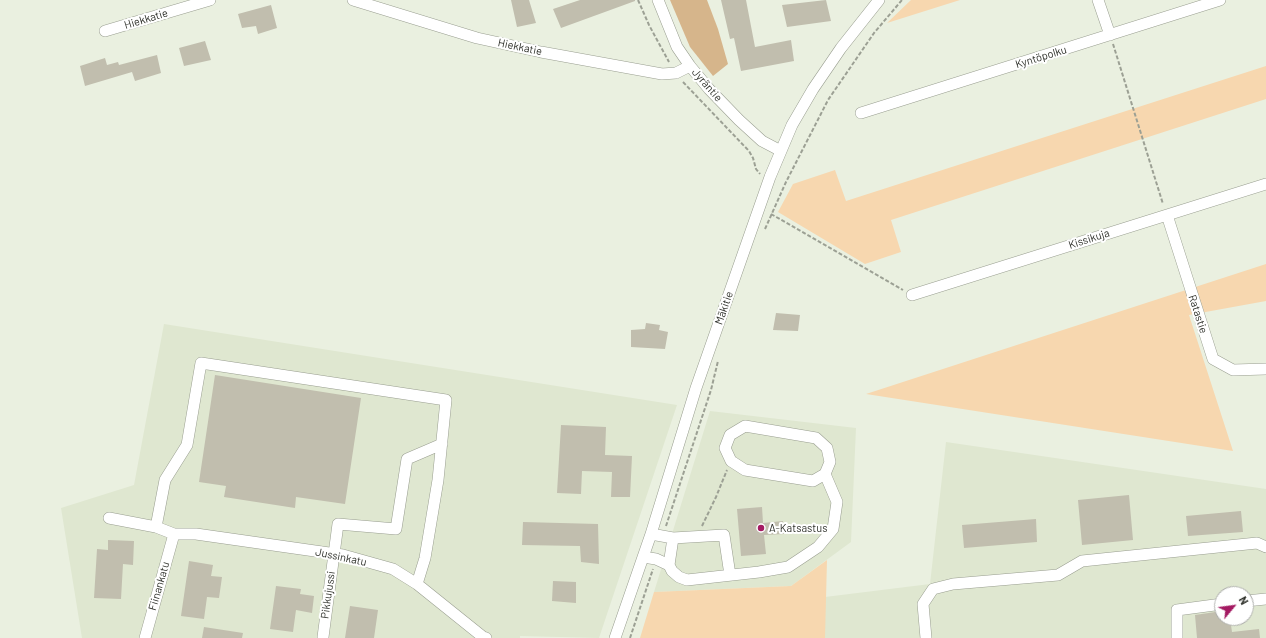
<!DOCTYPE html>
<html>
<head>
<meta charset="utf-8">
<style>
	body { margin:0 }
	#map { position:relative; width:1266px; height:638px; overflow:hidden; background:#eaf0e0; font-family:Barlow,sans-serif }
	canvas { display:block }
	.north { position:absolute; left:1214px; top:586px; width:40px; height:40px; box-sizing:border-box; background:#fff; border:1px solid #acadaa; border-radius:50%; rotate:61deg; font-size:11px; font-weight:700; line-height:16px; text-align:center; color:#2f312b }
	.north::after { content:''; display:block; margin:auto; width:14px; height:18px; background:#a41a62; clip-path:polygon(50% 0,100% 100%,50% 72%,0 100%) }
</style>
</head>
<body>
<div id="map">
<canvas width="1266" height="638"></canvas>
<div class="north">N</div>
</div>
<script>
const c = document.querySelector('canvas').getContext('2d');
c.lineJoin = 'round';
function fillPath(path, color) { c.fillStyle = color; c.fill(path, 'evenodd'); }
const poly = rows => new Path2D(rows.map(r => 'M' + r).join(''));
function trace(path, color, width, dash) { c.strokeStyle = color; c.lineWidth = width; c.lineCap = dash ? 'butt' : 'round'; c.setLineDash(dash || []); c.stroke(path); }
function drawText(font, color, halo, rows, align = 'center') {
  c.font = font + ' Barlow,sans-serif'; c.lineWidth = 4; c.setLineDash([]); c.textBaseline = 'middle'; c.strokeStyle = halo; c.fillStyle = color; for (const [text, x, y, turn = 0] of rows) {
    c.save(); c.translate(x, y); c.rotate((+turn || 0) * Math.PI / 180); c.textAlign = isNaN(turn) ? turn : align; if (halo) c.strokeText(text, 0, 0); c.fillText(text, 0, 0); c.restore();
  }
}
const built = poly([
	[164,324,677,405,599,638,520,636,520,638,82,638,61,508,134,485],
	[710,411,856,428,851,542,791,586,654,592],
	[946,442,1266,489,1266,638,825,638,825,597,930,584],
	[1222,594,1246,594,1246,618,1222,618]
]);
const green = poly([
	[911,0,960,0,887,23],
	[1266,66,1266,99,891,220,901,252,865,264,778,212,793,184,835,170,846,201],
	[1266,264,1266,301,1189,315,1233,451,866,394],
	[827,560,825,638,640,638,654,592,791,586]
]);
const forest = poly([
	[670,0,707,0,718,29,728,64,713,76,690,47]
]);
const building = poly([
	[511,0,529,0,536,23,517,27],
	[580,0,635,0,635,1,561,28,553,9],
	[721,0,746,0,755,47,791,40,794,61,741,71,734,38,730,39],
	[826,0,831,21,787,27,782,5],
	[271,5,277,28,258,34,256,26,242,28,238,14],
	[205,41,211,60,184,66,179,48],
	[157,55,161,73,135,81,132,72,85,86,80,66,105,58,107,65,118,62,119,65],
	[776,313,800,315,798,331,773,330],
	[646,323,660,325,659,330,668,332,665,349,631,347,631,330,645,329],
	[215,375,361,398,345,504,296,497,295,508,224,497,226,486,199,482],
	[561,425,606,427,605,455,632,456,630,497,611,497,612,472,582,471,581,494,557,493],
	[1129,495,1133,540,1082,545,1078,500],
	[762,507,763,523,783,521,784,534,764,535,766,554,741,556,737,509],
	[1241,511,1243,532,1188,536,1186,516],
	[1036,519,1037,542,964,548,962,525],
	[523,522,598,524,599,564,581,562,580,546,522,545],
	[108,540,134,541,133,565,123,564,121,599,94,598,97,549,108,550],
	[189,561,213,565,211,576,222,577,219,598,207,597,204,619,181,616],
	[553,581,576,582,576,603,552,601],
	[276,586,301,589,300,594,314,596,312,613,296,610,293,632,270,629],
	[350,606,378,610,374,638,345,638],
	[1222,611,1222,618,1230,618,1232,632,1259,629,1260,638,1197,638,1195,615],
	[204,627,243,633,242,638,202,638]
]);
const path = poly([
	[638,0,649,25,669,62],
	[1113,44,1163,204],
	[683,82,749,151,753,158,756,169,760,174],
	[771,214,903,290],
	[765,229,786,182,828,100,874,33,902,0],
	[666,526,711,390,718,361],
	[702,526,716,497,727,470],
	[630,638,653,569]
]);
const minor = poly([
	[353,0,477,38,541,52,662,74,676,73,690,66],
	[658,0,677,47,690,66,709,89,739,120,762,141,781,151],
	[1098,0,1110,35],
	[105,31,210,0],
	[861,113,1220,0],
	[1167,215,1213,359,1233,370,1266,369],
	[912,295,1266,184],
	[109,518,156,527,174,534,196,534,343,555,393,569,417,584,483,637,486,638],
	[156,527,165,480,187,445,201,363,446,400,438,480,425,558,417,584],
	[651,534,673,538],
	[643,557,656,559,669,565,672,571,679,577,687,580,759,572,788,567,818,547,833,529,837,502,825,474,830,462,827,448,816,438,745,426,730,435,725,448,731,461,745,470,813,481,825,474],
	[669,565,673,538,724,535,730,575],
	[1246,601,1266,599],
	[323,637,338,524,396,529,407,459,442,444],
	[145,638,174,534],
	[615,638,651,534,696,388,770,177,792,125,813,89,841,48,879,0],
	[926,638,923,604,933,589,953,584,1058,575,1082,561,1257,543,1266,547],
	[1177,638,1177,610,1222,604]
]);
const markers = [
	[761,528,4,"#a41a62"]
];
const streetNames = [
	["Hiekkatie",146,19,-17],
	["Hiekkatie",520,47,12],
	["Kyntöpolku",1041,57,-17],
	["Jyräntie",707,85,49],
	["Kissikuja",1089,239,-18],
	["Mäkitie",724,308,-71],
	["Ratastie",1198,314,72],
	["Jussinkatu",341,557,12],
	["Fiinankatu",159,586,-74],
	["Pikkujussi",328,595,-82]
];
const poiNames = [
	["A-Katsastus",769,528]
];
fillPath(built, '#dfe7d0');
fillPath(green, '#f7d7af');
fillPath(forest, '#d6b58b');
fillPath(building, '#c1beae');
trace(minor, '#999e90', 12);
trace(path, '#9ca094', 2, [4, 2]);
trace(minor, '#fff', 11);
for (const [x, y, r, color] of markers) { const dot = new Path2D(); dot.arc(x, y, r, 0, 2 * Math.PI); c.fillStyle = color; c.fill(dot); trace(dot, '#fff', 1.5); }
drawText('11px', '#2f312b', '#fff', streetNames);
drawText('11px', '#2f312b', '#fff', poiNames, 'left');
</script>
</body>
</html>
